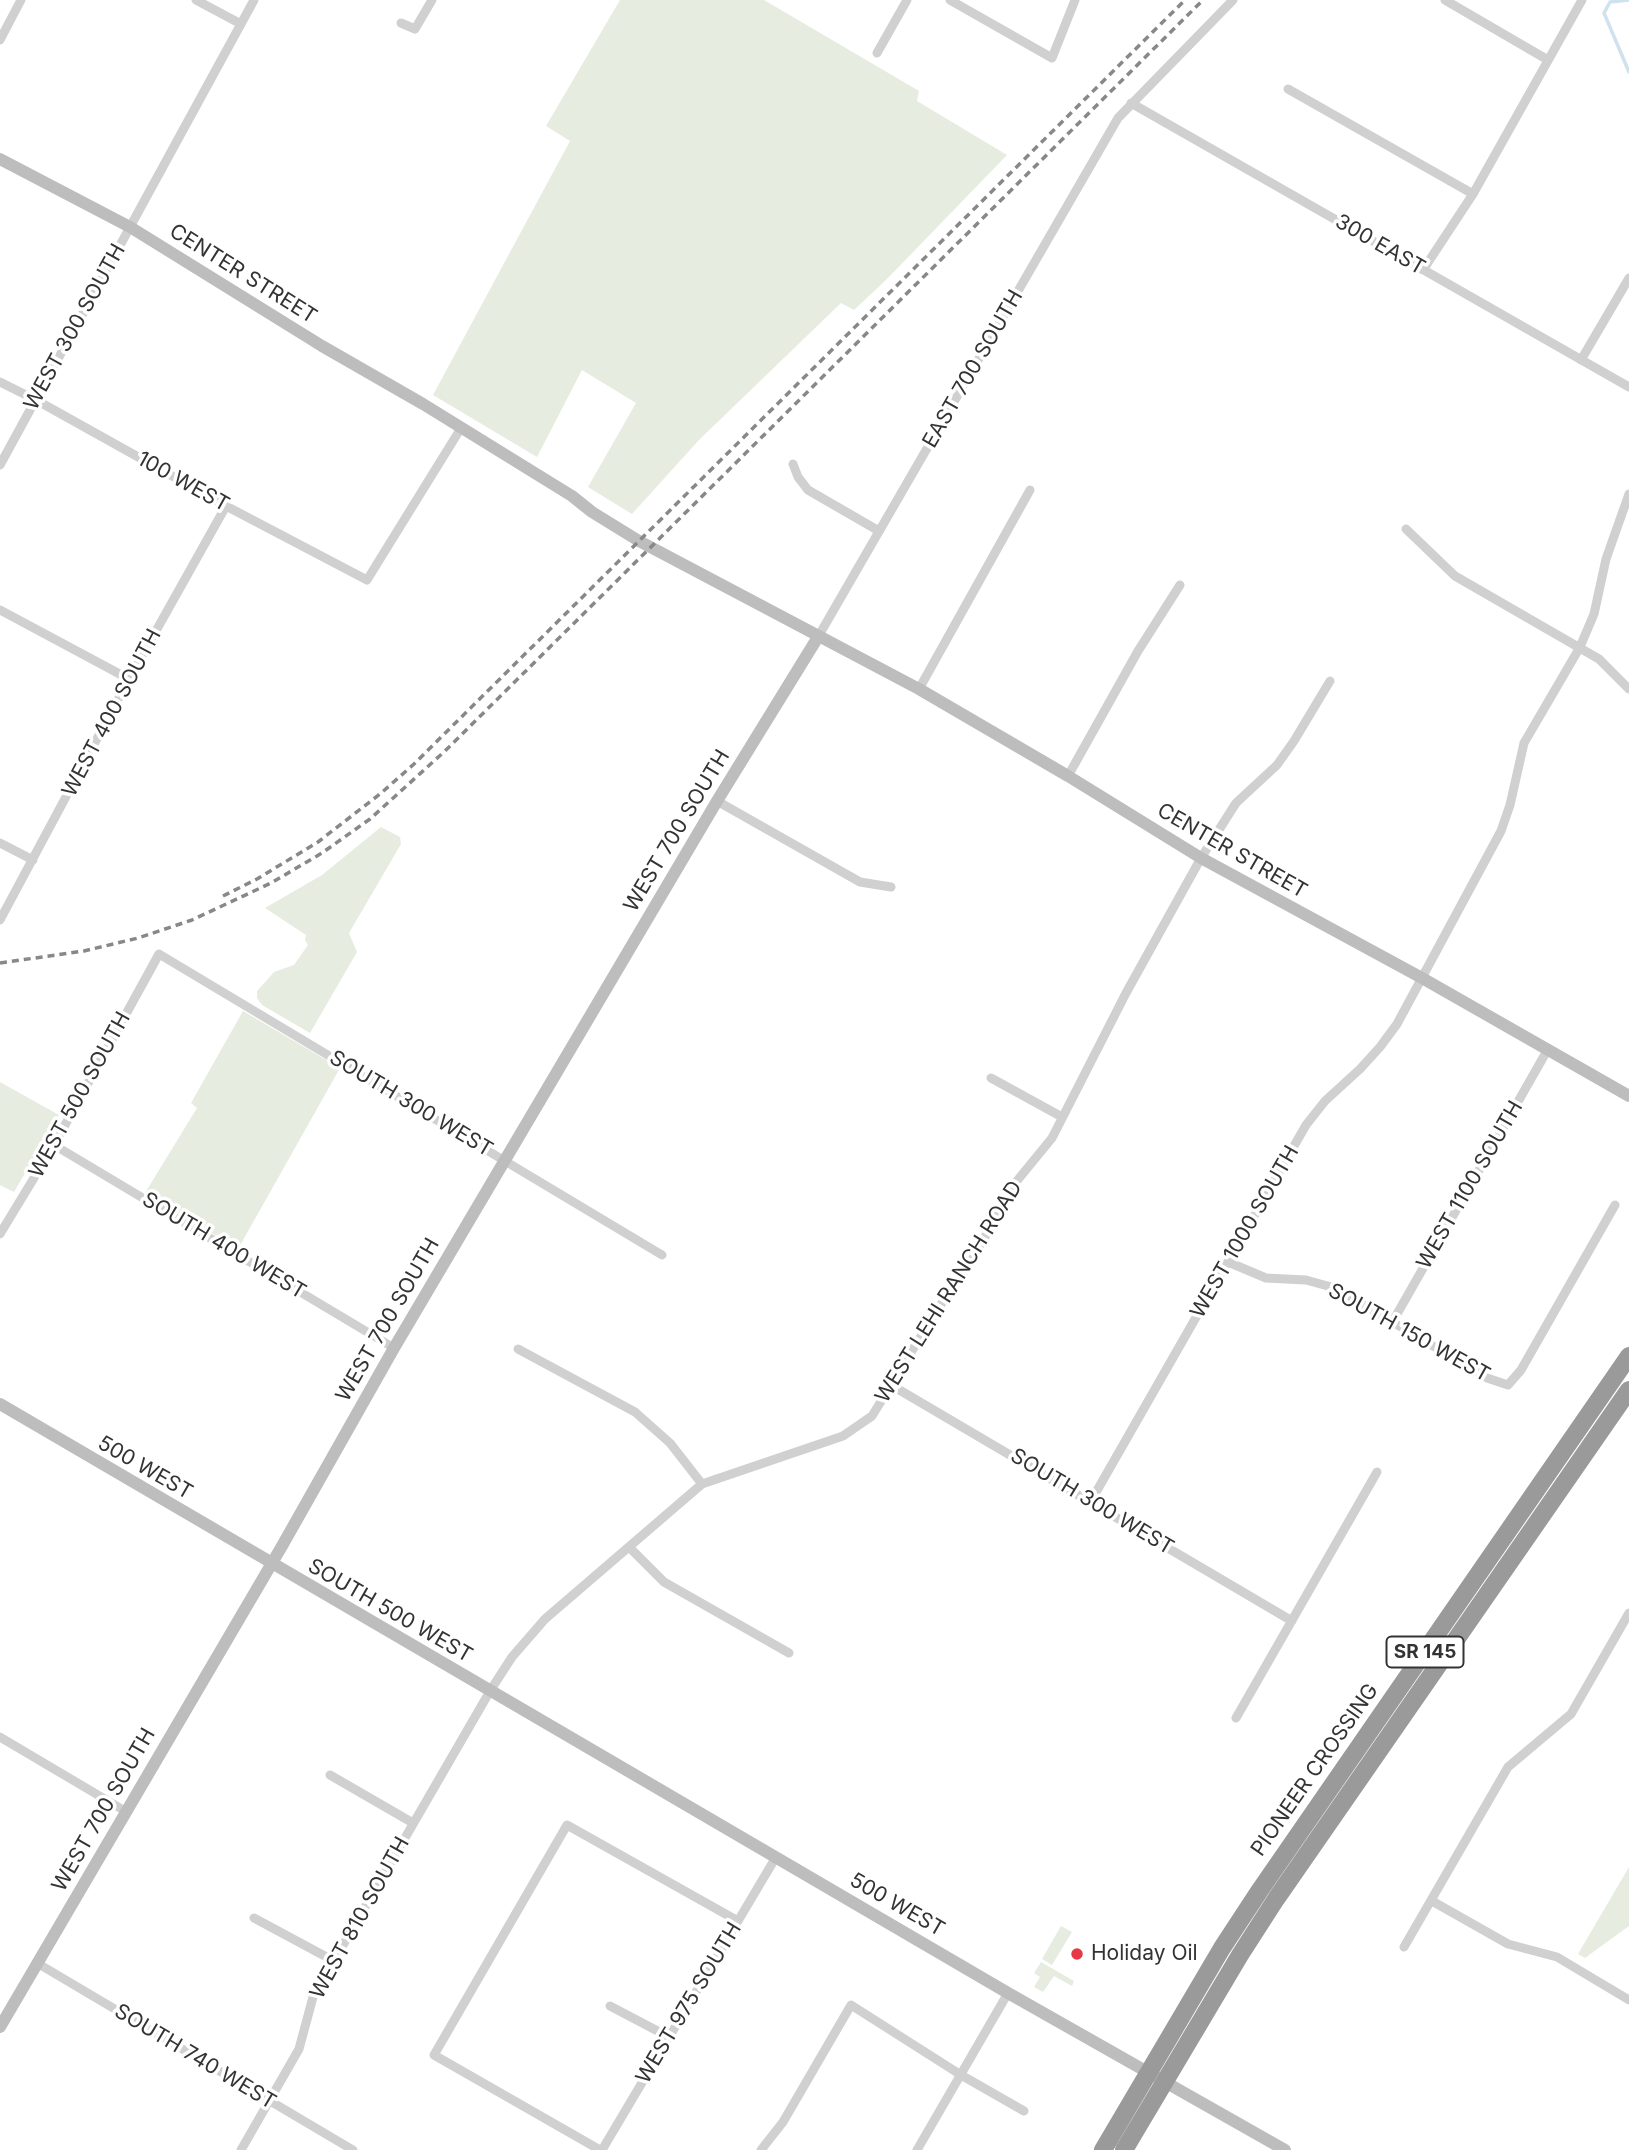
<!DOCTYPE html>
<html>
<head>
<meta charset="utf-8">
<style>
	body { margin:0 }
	canvas { display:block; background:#fff }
</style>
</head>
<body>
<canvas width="1629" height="2150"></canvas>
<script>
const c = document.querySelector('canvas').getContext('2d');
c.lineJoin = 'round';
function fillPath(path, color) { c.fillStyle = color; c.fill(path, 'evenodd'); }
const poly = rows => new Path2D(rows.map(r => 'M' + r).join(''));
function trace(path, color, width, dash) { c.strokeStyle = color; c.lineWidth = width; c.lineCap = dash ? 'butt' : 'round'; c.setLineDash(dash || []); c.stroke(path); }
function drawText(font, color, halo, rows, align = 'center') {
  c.font = font + ' Inter,sans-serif'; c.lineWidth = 7; c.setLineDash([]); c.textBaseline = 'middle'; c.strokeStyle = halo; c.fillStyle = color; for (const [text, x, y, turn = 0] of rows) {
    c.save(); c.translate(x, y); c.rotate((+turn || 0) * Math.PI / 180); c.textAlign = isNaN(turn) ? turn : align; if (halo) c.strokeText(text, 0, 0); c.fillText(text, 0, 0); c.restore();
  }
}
const green = poly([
	[620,0,764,0,919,91,917,101,1007,155,886,280,854,310,841,303,699,440,632,514,588,487,636,403,582,370,537,457,433,395,570,141,546,126],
	[381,827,400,837,401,844,349,933,357,952,310,1033,262,1005,257,998,257,991,274,972,294,965,308,945,305,940,306,935,303,933,265,908,322,875],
	[243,1011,340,1068,238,1249,145,1193,197,1108,191,1103],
	[0,1082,59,1115,14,1192,0,1185],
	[1629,1867,1629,1926,1585,1958,1578,1954],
	[1061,1926,1072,1932,1052,1965,1042,1959],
	[1041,1962,1074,1981,1072,1986,1054,1976,1043,1992,1034,1987,1040,1977,1034,1973]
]);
const stream = poly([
	[1629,0,1610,2,1604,13,1629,72]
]);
const street = poly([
	[196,0,241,24],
	[950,0,1052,58,1075,0],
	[1445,0,1548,60],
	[401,23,415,29,432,0],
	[0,40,21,0],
	[877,53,907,0],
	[1288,89,1473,194],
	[1131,103,1629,387],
	[1423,270,1473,194,1582,0],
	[1581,360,1629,278],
	[0,382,36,400,226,506,367,580,461,428],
	[793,464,798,477,808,490,879,531],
	[0,465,254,0],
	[1406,529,1455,576,1599,659,1629,689],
	[0,610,129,679],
	[818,637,1118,118,1233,0],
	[919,689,1030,490],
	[1068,776,1138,651,1180,585],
	[717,801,860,882,891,887],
	[0,843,33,860],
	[0,920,129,679,226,506],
	[991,1078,1062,1117],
	[54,1145,394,1348],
	[0,1234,54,1145,159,954,662,1255],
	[1228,1262,1266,1278,1306,1280,1335,1288,1487,1378,1508,1385,1521,1370,1615,1205],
	[1393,1321,1548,1049],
	[518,1349,635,1412,670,1443,702,1484],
	[891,1385,1292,1621],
	[1091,1501,1306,1125,1325,1101,1360,1069,1380,1047,1397,1024,1501,831,1510,805,1524,743,1580,647,1594,614,1606,559,1629,494],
	[629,1547,664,1582,789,1653],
	[1236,1718,1377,1472],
	[0,1737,125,1811],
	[330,1775,413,1823],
	[1432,1901,1508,1944,1557,1957,1629,2000],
	[254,1918,334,1961],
	[1404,1947,1508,1767,1571,1714,1629,1613],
	[37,1963,353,2150],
	[610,2006,669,2037],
	[241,2150,299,2049,313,1997,490,1691,512,1657,545,1619,702,1484,843,1436,872,1416,937,1310,969,1265,1016,1182,1052,1138,1126,993,1201,858,1236,803,1277,765,1294,741,1330,681],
	[600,2150,434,2055,567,1825,738,1921],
	[602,2150,776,1857],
	[761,2150,783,2122,851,2005,961,2075,1024,2111],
	[917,2150,1008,1993]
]);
const secondary = poly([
	[0,159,130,227,322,346,423,404,572,496,592,512,639,541,919,689,1068,776,1201,858,1422,978,1629,1096],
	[0,1404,1008,1993,1285,2150],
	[0,2027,282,1546,394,1348,717,801,818,637]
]);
const highway = poly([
	[1103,2150,1222,1948,1260,1890,1629,1356],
	[1124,2150,1240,1955,1276,1899,1629,1390]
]);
const rail = poly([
	[223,896,257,879,318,842,380,794,414,764,1185,0],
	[0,963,84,951,138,938,192,920,271,883,322,853,370,819,445,751,1203,0]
]);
const markers = [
	[1077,1954,7,"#e63946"]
];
const shields = [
	[1425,1652,77]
];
const shieldNames = [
	["SR 145",1425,1652]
];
const streetNames = [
	["300 EAST",1380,245,30],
	["CENTER STREET",243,274,32],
	["WEST 300 SOUTH",75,327,-61],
	["EAST 700 SOUTH",973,369,-60],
	["100 WEST",183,482,29],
	["WEST 400 SOUTH",112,713,-62],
	["WEST 700 SOUTH",677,831,-59],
	["CENTER STREET",1232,851,30],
	["WEST 500 SOUTH",80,1095,-61],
	["SOUTH 300 WEST",411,1104,31],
	["WEST 1100 SOUTH",1470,1185,-60],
	["WEST 1000 SOUTH",1245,1232,-60],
	["SOUTH 400 WEST",224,1246,31],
	["WEST LEHI RANCH ROAD",949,1292,-58],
	["WEST 700 SOUTH",388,1320,-60],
	["SOUTH 150 WEST",1409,1333,29],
	["500 WEST",145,1468,30],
	["SOUTH 300 WEST",1092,1502,31],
	["SOUTH 500 WEST",390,1611,30],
	["PIONEER CROSSING",1315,1770,-55],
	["WEST 700 SOUTH",104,1810,-60],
	["500 WEST",897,1905,30],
	["WEST 810 SOUTH",360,1918,-61],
	["WEST 975 SOUTH",689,2003,-59],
	["SOUTH 740 WEST",195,2057,31]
];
const poiNames = [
	["Holiday Oil",1091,1954]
];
fillPath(green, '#e6ecdf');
trace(stream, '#cfe2ee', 3.5);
trace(street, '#d0d0d0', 9);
trace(secondary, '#bdbdbd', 12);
trace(highway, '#9a9a9a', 18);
trace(rail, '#888', 3.5, [7, 5]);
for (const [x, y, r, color] of markers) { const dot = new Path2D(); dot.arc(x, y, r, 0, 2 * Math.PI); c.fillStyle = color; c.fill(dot); trace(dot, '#fff', 2.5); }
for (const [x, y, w] of shields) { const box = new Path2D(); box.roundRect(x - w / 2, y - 15.5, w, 31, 5); c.fillStyle = '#fff'; c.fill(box); trace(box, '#333', 2); }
drawText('bold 19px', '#333', null, shieldNames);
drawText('21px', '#333', '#fff', streetNames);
drawText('21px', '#333', '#fff', poiNames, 'left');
</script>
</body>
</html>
